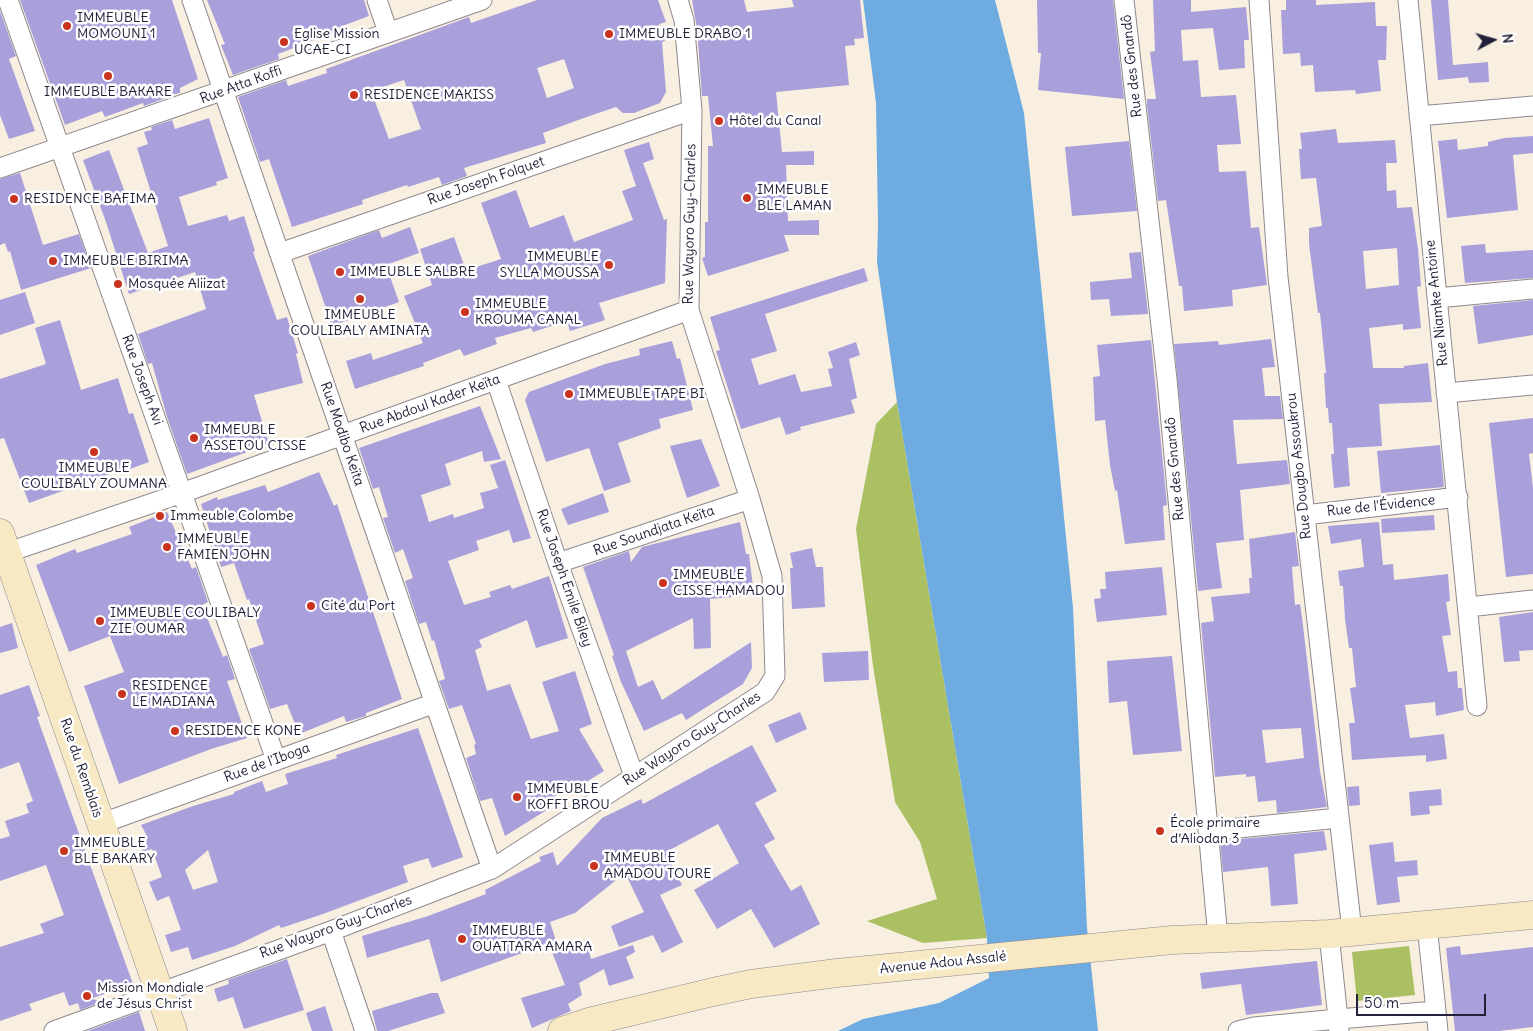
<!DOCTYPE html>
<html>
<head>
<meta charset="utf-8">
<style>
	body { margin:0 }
	#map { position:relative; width:1533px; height:1031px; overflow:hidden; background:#f9efe1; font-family:Delius,sans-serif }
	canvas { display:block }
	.north { position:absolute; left:1468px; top:15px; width:50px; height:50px; -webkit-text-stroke:4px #fff; paint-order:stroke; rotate:84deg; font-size:14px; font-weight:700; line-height:20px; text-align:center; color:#22223b }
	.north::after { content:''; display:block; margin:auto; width:18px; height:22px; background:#22223b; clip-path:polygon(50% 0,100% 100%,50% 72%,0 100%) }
	.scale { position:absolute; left:1356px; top:994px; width:130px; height:22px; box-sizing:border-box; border:2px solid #22223b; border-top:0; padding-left:6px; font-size:15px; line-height:18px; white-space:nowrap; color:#22223b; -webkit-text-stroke:4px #fff; paint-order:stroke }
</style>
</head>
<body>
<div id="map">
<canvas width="1533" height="1031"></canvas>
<div class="north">N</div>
<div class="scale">50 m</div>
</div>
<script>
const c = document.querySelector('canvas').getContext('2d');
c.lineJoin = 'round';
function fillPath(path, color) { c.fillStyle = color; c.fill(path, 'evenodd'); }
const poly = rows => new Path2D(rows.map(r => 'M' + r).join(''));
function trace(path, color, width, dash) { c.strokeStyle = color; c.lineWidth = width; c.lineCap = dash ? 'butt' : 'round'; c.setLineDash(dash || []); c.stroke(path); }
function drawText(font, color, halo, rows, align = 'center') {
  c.font = font + ' Delius,sans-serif'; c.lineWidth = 5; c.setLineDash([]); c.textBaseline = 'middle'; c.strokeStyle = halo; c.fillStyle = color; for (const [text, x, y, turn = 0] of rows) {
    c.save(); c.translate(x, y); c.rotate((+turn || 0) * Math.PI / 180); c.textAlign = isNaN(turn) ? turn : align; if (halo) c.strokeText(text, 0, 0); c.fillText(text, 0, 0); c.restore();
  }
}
const green = poly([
	[897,402,987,938,923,943,867,921,937,899,920,842,895,802,873,666,856,529,876,424],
	[1409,946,1415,995,1357,1001,1352,952]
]);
const water = poly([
	[863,0,995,0,1024,113,1073,608,1087,928,1098,1031,838,1031,863,1019,939,1003,989,978,987,938,897,402,877,262,878,225,876,103]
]);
const building = poly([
	[20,0,172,0,198,79,180,88,180,93,165,96,166,98,144,106,143,103,105,117,102,111,65,125],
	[207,0,364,0,369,16,337,28,338,31,278,54,279,59,233,75,221,45,225,44],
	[537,0,658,0,666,22,659,24,665,41,662,42,666,92,660,103,634,113,623,113,616,107,581,119,543,133,546,143,464,168,467,176,442,185,439,177,408,187,407,185,362,200,363,204,292,227,269,159,260,162,238,97,286,80,288,86,327,73,326,69,469,17,471,23],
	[564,59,574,88,547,98,537,68],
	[404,80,421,129,389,139,371,91],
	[692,0,744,0,747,12,794,7,792,0,860,0,864,38,854,39,855,45,845,46,849,85,776,92,782,152,814,151,814,165,786,165,788,221,819,220,819,235,784,235,789,251,708,276,702,258,705,257,705,222,708,222,708,146,713,146,708,96,702,96,697,29],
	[1037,0,1113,0,1124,99,1038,90,1041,53,1038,53],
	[1153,0,1191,0,1191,12,1246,7,1249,40,1244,40,1245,68,1219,70,1213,28,1181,30,1183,61,1198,60,1201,97,1236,95,1241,144,1217,145,1219,172,1246,171,1251,228,1259,227,1267,285,1232,290,1233,306,1184,311,1182,286,1179,286,1166,200,1158,201,1147,105,1147,99,1156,99,1150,52,1155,51],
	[1286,0,1316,0,1316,5,1375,2,1376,26,1387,26,1386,60,1378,60,1381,91,1356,94,1355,90,1315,92,1313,65,1301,66,1300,53,1283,54,1281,10,1286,10],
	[1431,0,1448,0,1453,65,1488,62,1489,82,1469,83,1468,77,1438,80],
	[0,11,16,56,9,59,35,131,9,139,0,115],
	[209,118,228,178,216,182,217,185,179,197,188,226,227,215,229,221,244,216,255,251,253,252,277,320,287,317,298,353,296,354,303,383,254,395,269,444,187,474,167,417,152,363,148,364,138,334,206,309,195,272,129,294,106,222,83,160,109,150,148,253,168,246,137,148,148,144,144,132,152,130,151,127,172,120,175,129],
	[1336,129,1338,143,1395,140,1397,163,1386,163,1387,191,1396,190,1397,208,1412,207,1418,249,1421,286,1417,287,1421,328,1403,330,1403,324,1369,328,1373,368,1404,368,1404,366,1428,363,1432,402,1379,404,1382,446,1347,448,1350,486,1334,488,1331,454,1334,454,1332,423,1329,423,1328,408,1326,408,1324,373,1326,373,1320,313,1318,313,1309,244,1309,228,1322,226,1316,178,1301,179,1299,149,1302,149,1300,133],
	[1397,248,1399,285,1366,289,1363,251],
	[1533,136,1533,153,1513,155,1518,210,1447,218,1438,141,1457,139,1458,150,1488,146,1488,142,1504,138],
	[1129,141,1137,211,1072,216,1065,147],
	[649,142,654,159,643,163,664,220,667,219,665,283,599,303,605,320,570,331,567,321,533,332,531,328,495,338,497,344,464,356,460,349,423,363,424,366,355,389,346,361,371,353,373,360,423,343,404,296,432,285,420,249,454,237,465,268,469,266,470,269,501,259,481,203,516,190,530,228,564,215,574,242,633,220,622,191,636,186,624,150],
	[20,173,43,245,79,234,91,268,21,290,10,251,8,252,5,243,0,245,0,179],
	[410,227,419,253,386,265,399,302,332,326,308,256,379,230,382,238],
	[1485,244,1486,253,1533,250,1533,278,1465,283,1461,246],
	[1141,252,1148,314,1111,316,1109,299,1091,300,1090,282,1132,278,1129,253],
	[864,268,868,281,765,314,777,351,751,359,759,385,795,374,801,392,832,386,828,369,833,368,828,352,856,342,860,355,849,359,857,398,851,400,855,413,800,427,801,430,786,435,780,417,741,429,716,351,720,350,710,317],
	[25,292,35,323,0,335,0,300],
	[1533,300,1533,335,1478,344,1473,306],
	[60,320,81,390,118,378,129,414,133,413,149,462,122,472,121,470,29,503,4,438,0,439,0,379,46,364,35,328],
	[1271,339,1275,367,1262,368,1265,396,1280,396,1283,419,1233,420,1237,464,1287,460,1290,484,1240,490,1244,540,1216,543,1222,588,1198,591,1174,344,1218,341,1219,345],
	[1151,340,1167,505,1163,506,1165,540,1125,544,1117,490,1115,491,1110,465,1105,420,1095,421,1093,377,1100,376,1097,345],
	[672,341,677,359,680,358,693,410,659,419,661,428,618,443,631,482,604,491,589,448,546,462,525,400,529,392,605,364,640,355,639,349],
	[480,406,501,459,484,462,482,451,445,464,451,485,421,495,429,522,453,514,454,518,484,508,480,493,498,488,490,465,505,460,531,538,513,543,509,530,476,541,479,550,448,561,464,605,491,597,489,592,510,585,512,589,549,576,568,638,536,648,527,620,479,640,482,647,475,650,487,691,510,684,531,739,559,731,542,682,575,671,592,724,579,729,604,771,583,784,581,781,546,802,550,808,505,836,492,798,480,801,466,758,476,754,474,745,476,744,462,705,449,709,439,681,445,679,434,640,432,641,426,622,419,624,405,581,413,578,403,549,395,553,383,518,388,517,379,487,373,489,359,448],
	[1533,418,1533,453,1529,454,1533,488,1533,574,1506,577,1489,423],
	[701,439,720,486,687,498,670,446],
	[1440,445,1444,487,1381,493,1377,451],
	[319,472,334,506,337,504,402,699,366,713,366,716,346,722,344,716,299,734,287,704,270,709,249,649,264,644,249,599,247,600,234,563,221,567,201,504,217,497,218,500,265,485,268,492],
	[603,493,609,512,568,525,561,509],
	[167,512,192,569,196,567,208,602,202,605,223,657,227,655,235,679,227,681,247,738,211,749,119,784,84,686,124,672,110,636,69,652,36,565,75,549,77,553,132,534,129,527],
	[1434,515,1435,530,1382,533,1381,519],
	[740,522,746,554,749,554,754,595,710,599,711,648,694,649,693,618,626,651,638,687,653,680,662,700,751,642,752,668,743,684,686,720,682,713,644,731,621,682,612,656,614,655,583,567,629,551,631,562,642,547],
	[1379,522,1383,565,1393,564,1394,580,1448,574,1450,601,1446,602,1451,635,1442,636,1448,672,1457,671,1458,688,1462,688,1464,710,1436,716,1435,702,1405,705,1410,738,1444,734,1447,759,1426,762,1426,755,1352,760,1349,723,1355,723,1350,688,1356,687,1352,648,1349,648,1345,619,1343,586,1340,586,1338,571,1364,567,1361,539,1331,544,1328,526],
	[1295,532,1299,566,1292,567,1295,605,1300,604,1302,617,1320,771,1327,807,1277,813,1276,800,1258,802,1255,776,1246,777,1246,774,1215,777,1201,623,1214,621,1211,597,1250,593,1249,578,1252,578,1249,539],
	[1301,728,1304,758,1266,763,1262,730],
	[812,548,816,567,823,567,825,607,792,609,790,568,793,568,790,553],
	[1162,567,1167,615,1097,622,1094,599,1101,598,1100,589,1106,589,1105,572],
	[1533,612,1533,650,1519,651,1520,661,1504,662,1499,617],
	[12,623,18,648,0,653,0,627],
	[868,651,869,680,824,682,822,653],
	[1172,656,1182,751,1133,755,1127,701,1109,703,1107,661],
	[29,685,40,716,37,717,133,984,90,999,104,1001,80,1010,78,1003,69,1006,64,992,29,1004,32,1010,0,1021,0,947,44,933,40,924,64,915,46,865,0,881,0,839,10,836,5,821,29,813,26,804,33,801,19,762,0,769,0,695],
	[800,712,807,729,776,743,768,725],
	[418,728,463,857,432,868,428,858,403,866,408,882,323,914,281,928,279,925,235,946,192,960,188,947,171,952,165,935,181,930,169,896,157,901,149,882,162,877,152,849,142,852,139,840,146,834,141,825,193,806,234,794,234,792,262,781,266,792,288,784,285,774,337,758,336,755],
	[208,850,218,882,193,890,185,870],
	[752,745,777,791,755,803,775,839,764,845,791,891,801,885,820,924,774,948,751,909,717,929,694,890,739,863,718,824,666,852,682,885,660,895,683,942,662,953,653,935,619,947,611,926,644,912,625,873,575,913,550,922,556,941,441,982,429,939,367,958,362,936,428,916,486,894,485,890,541,861,539,857,553,852,557,866,602,818,641,799,643,804],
	[1359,786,1360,805,1349,806,1347,787],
	[1441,789,1442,805,1429,806,1430,814,1411,816,1409,792],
	[1324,831,1327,850,1294,854,1298,904,1271,906,1268,867,1223,872,1220,841],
	[1393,842,1395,862,1417,860,1418,875,1397,877,1400,902,1377,905,1369,845],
	[586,940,591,959,633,945,635,952,626,957,634,978,609,986,604,969,579,983,582,995,568,1004,571,1011,532,1028,521,998,565,985,552,952],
	[1460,946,1461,955,1533,947,1533,1027,1499,1031,1455,1031,1446,948],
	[287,959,304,1010,244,1029,233,997,218,1002,214,989,229,984,228,980],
	[1317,961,1322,1005,1246,1015,1241,984,1202,989,1200,973],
	[431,993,438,993,445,1013,388,1031,377,1031,372,1011],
	[325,1006,333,1031,312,1031,306,1013],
	[139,1012,145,1031,87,1031]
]);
const street = poly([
	[8,0,276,760],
	[192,0,492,869],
	[377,0,388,32],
	[1124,0,1167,379,1218,938],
	[1259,0,1278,277,1352,931],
	[1408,0,1477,706],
	[1419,116,1533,106],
	[0,168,482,0],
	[280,253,692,110],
	[1437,298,1533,289],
	[496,380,558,563,634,776],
	[1446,393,1533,385],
	[1305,515,1458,497],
	[0,555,182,493,689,310],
	[558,563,750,499],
	[1468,607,1533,600],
	[100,824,435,703],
	[1208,831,1339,818],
	[331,931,365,1031],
	[1329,934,1338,1019,1436,1011,1427,925],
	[1436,1011,1438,1031],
	[54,1031,331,931,492,869,765,692,775,676,772,576,750,499,689,310,692,110,684,20,678,0],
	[1238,1031,1254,1027,1338,1019,1339,1031]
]);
const secondary = poly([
	[0,533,173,1031],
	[562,1031,592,1021,713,992,751,984,837,973,1172,940,1329,934,1533,915]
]);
const markers = [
	[67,26,5,"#c8321e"],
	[609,34,5,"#c8321e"],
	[284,42,5,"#c8321e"],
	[108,76,5,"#c8321e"],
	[354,95,5,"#c8321e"],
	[719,121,5,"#c8321e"],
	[747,198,5,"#c8321e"],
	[14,199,5,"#c8321e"],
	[53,261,5,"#c8321e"],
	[609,265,5,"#c8321e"],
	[340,272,5,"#c8321e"],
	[118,284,5,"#c8321e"],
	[360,299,5,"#c8321e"],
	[465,312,5,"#c8321e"],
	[569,394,5,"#c8321e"],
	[194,438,5,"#c8321e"],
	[94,452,5,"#c8321e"],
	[160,516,5,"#c8321e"],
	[167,547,5,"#c8321e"],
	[663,583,5,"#c8321e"],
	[311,606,5,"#c8321e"],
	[100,621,5,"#c8321e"],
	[122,694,5,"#c8321e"],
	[175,731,5,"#c8321e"],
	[517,797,5,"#c8321e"],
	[1160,831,5,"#c8321e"],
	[64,851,5,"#c8321e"],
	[594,866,5,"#c8321e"],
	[462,939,5,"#c8321e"],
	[87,996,5,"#c8321e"]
];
const poiNames = [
	["IMMEUBLE",77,18],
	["MOMOUNI 1",77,34],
	["Eglise Mission",294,34],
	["UCAE-CI",294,50],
	["IMMEUBLE DRABO 1",619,34],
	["IMMEUBLE BAKARE",108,92,"center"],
	["RESIDENCE MAKISS",364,95],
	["Hôtel du Canal",729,121],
	["IMMEUBLE",757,190],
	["BLE LAMAN",757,206],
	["RESIDENCE BAFIMA",24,199],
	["IMMEUBLE",599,257,"right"],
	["SYLLA MOUSSA",599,273,"right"],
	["IMMEUBLE BIRIMA",63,261],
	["IMMEUBLE SALBRE",350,272],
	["Mosquée Aliizat",128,284],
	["IMMEUBLE",475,304],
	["KROUMA CANAL",475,320],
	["IMMEUBLE",360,315,"center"],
	["COULIBALY AMINATA",360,331,"center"],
	["IMMEUBLE TAPE BI",579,394],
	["IMMEUBLE",204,430],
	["ASSETOU CISSE",204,446],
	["IMMEUBLE",94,468,"center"],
	["COULIBALY ZOUMANA",94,484,"center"],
	["Immeuble Colombe",170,516],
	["IMMEUBLE",177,539],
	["FAMIEN JOHN",177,555],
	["IMMEUBLE",673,575],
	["CISSE HAMADOU",673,591],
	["Cité du Port",321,606],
	["IMMEUBLE COULIBALY",110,613],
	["ZIE OUMAR",110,629],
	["RESIDENCE",132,686],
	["LE MADIANA",132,702],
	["RESIDENCE KONE",185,731],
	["IMMEUBLE",527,789],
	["KOFFI BROU",527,805],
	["École primaire",1170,823],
	["d’Aliodan 3",1170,839],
	["IMMEUBLE",74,843],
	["BLE BAKARY",74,859],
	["IMMEUBLE",604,858],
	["AMADOU TOURE",604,874],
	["IMMEUBLE",472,931],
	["OUATTARA AMARA",472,947],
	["Mission Mondiale",97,988],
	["de Jésus Christ",97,1004]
];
const streetNames = [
	["Rue des Gnandô",1132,66,-96],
	["Rue Atta Koffi",241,85,-20],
	["Rue Joseph Folquet",486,181,-19],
	["Rue Wayoro Guy-Charles",690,224,-89],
	["Rue Niamke Antoine",1437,303,-96],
	["Rue Joseph Avi",142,380,70],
	["Rue Abdoul Kader Keïta",430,404,-20],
	["Rue Modibo Keïta",342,434,71],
	["Rue Dougbo Assoukrou",1299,466,-96],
	["Rue des Gnandô",1175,469,-95],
	["Rue de l'Évidence",1381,506,-6],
	["Rue Soundjata Keïta",654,531,-19],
	["Rue Joseph Emile Biley",564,578,71],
	["Rue Wayoro Guy-Charles",692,739,-33],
	["Rue de l'Iboga",267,763,-20],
	["Rue du Remblais",81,768,71],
	["Rue Wayoro Guy-Charles",336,927,-20],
	["Avenue Adou Assalé",943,963,-6]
];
fillPath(green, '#abbf63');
fillPath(water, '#6eabe0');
fillPath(building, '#a99fdb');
trace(street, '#8e888e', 21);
trace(secondary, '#8e888e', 29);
trace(street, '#fff', 19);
trace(secondary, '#f7e9c3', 28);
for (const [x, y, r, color] of markers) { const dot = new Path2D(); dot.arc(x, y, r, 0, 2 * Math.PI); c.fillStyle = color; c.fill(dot); trace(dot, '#fff', 2); }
drawText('14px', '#22223b', '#fff', poiNames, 'left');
drawText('14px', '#22223b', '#fff', streetNames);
</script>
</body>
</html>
